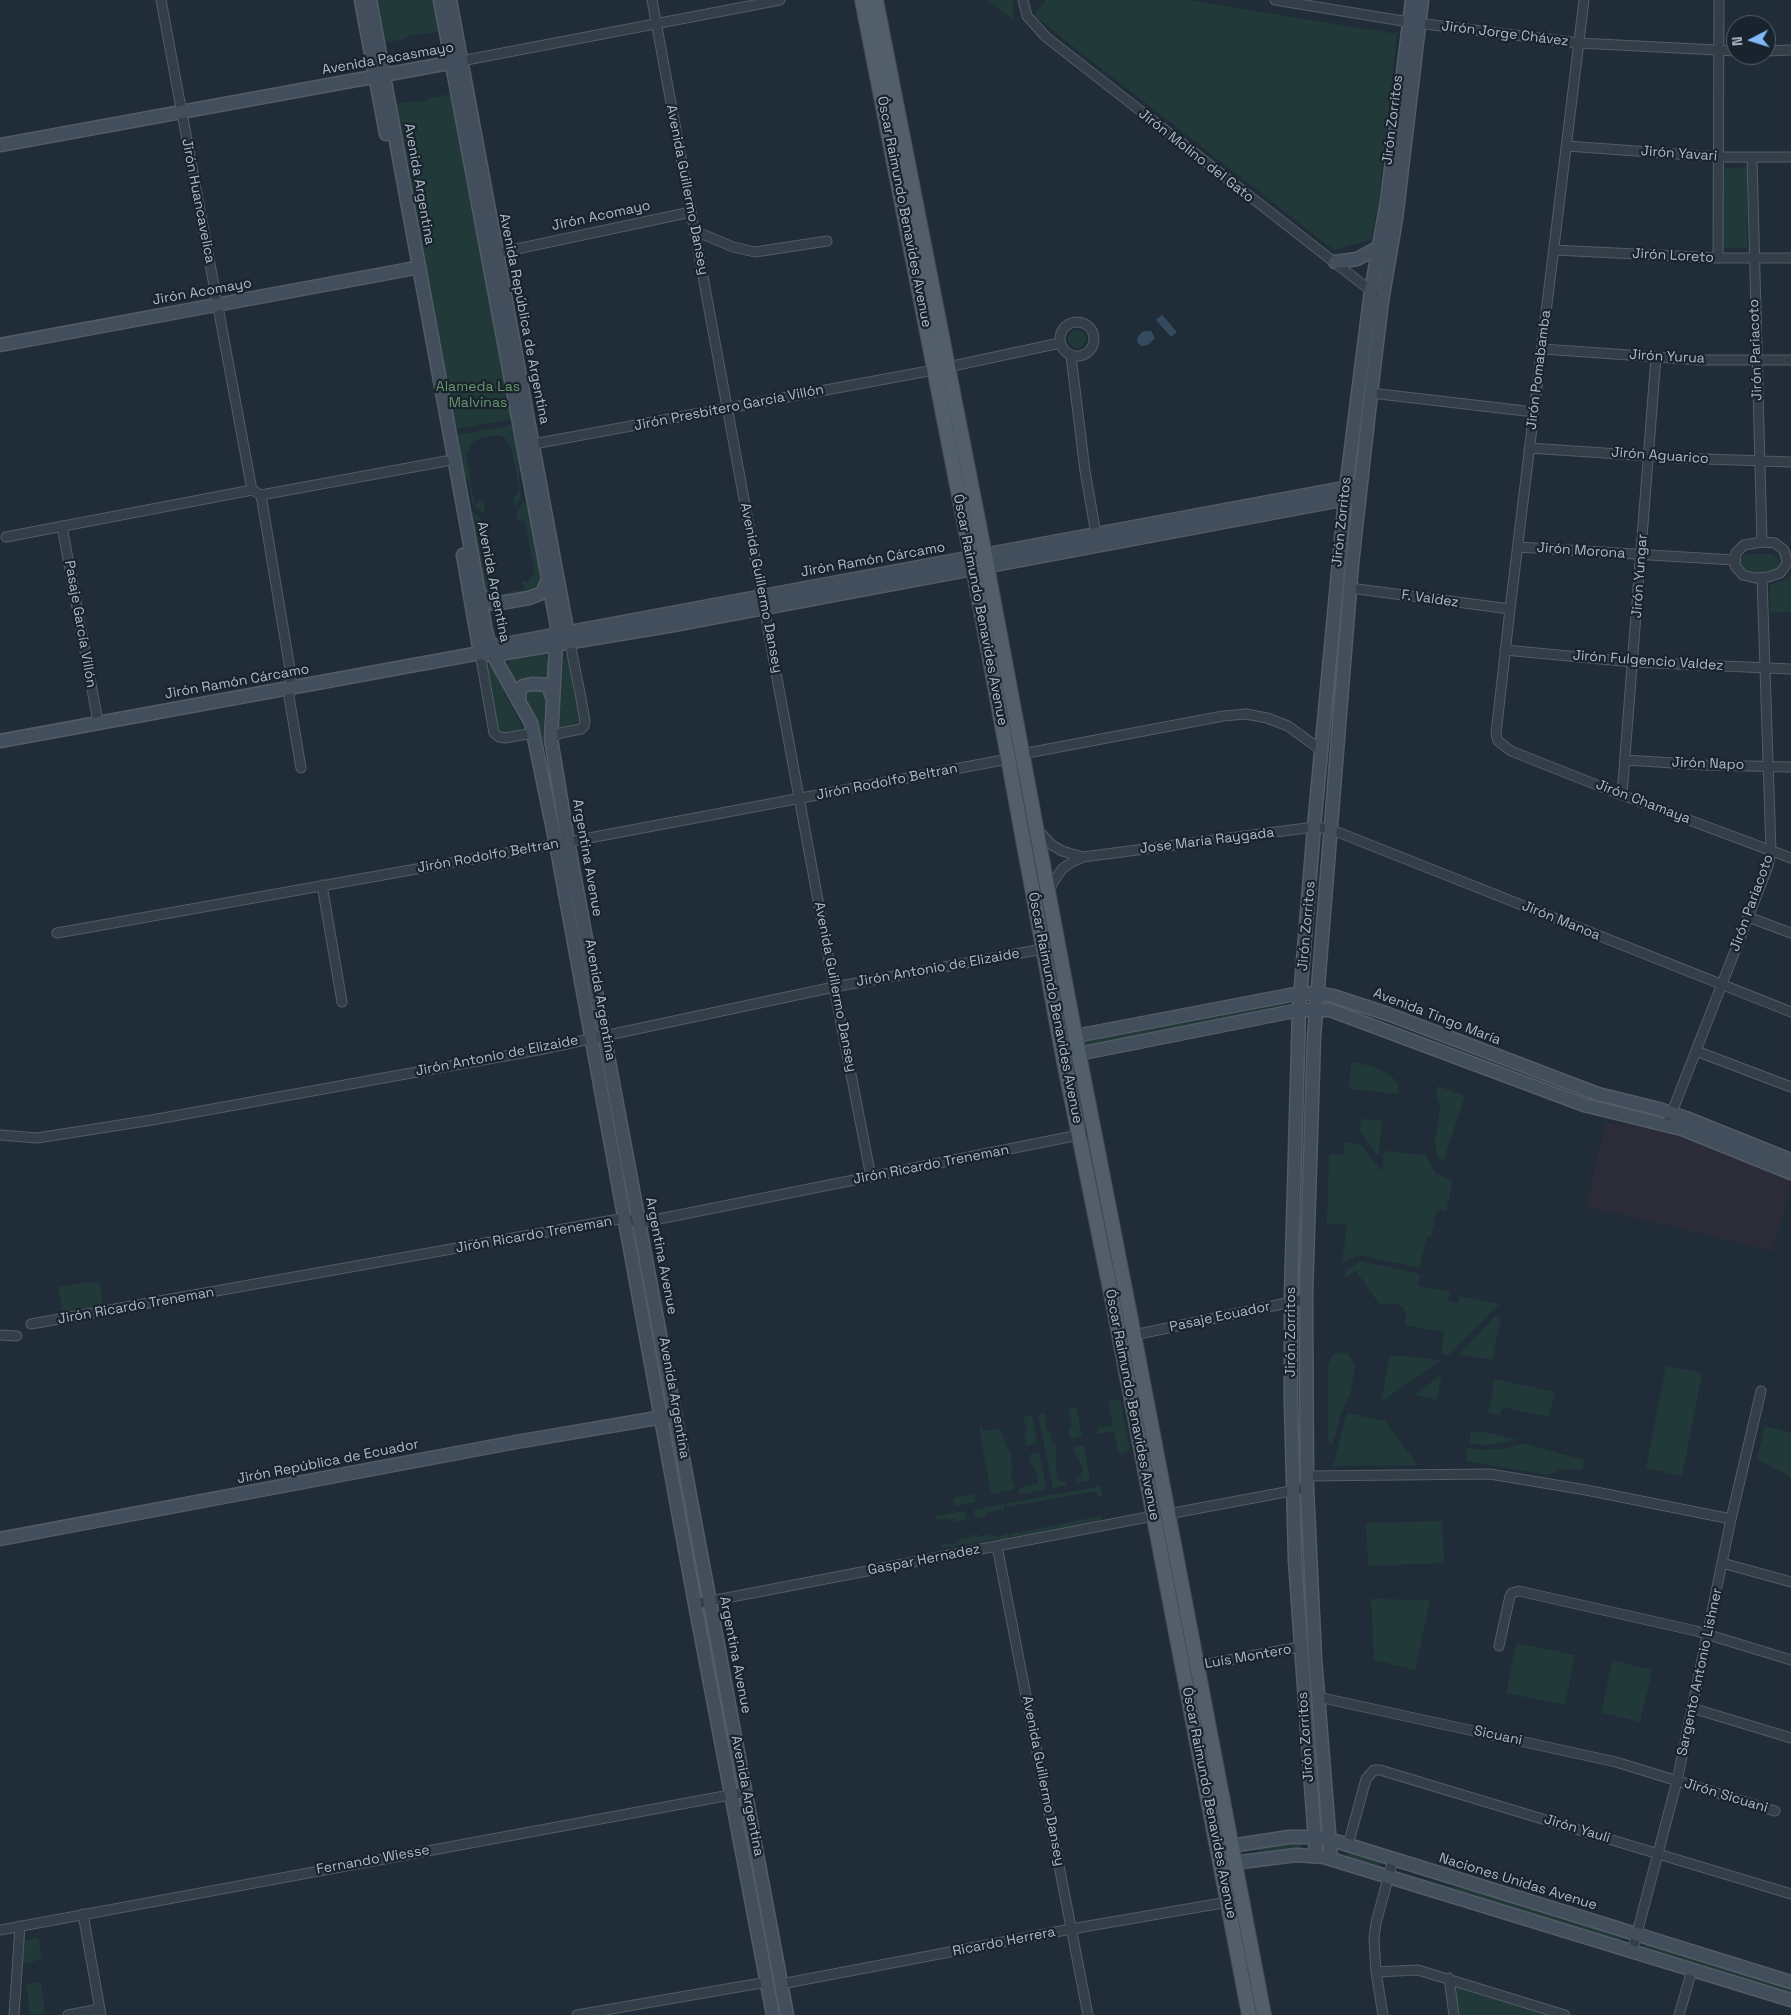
<!DOCTYPE html>
<html>
<head>
<meta charset="utf-8">
<style>
	body { margin:0 }
	#map { position:relative; width:1791px; height:2015px; overflow:hidden; background:#202d38; font-family:"Space Grotesk",sans-serif }
	canvas { display:block }
	.north { position:absolute; left:1726px; top:15px; width:50px; height:50px; box-sizing:border-box; background:#19232d; border:1px solid #555f6a; border-radius:50%; rotate:265deg; font-size:14px; font-weight:700; line-height:20px; text-align:center; color:#aeb9c5 }
	.north::after { content:''; display:block; margin:auto; width:18px; height:22px; background:#81baf7; clip-path:polygon(50% 0,100% 100%,50% 72%,0 100%) }
</style>
</head>
<body>
<div id="map">
<canvas width="1791" height="2015"></canvas>
<div class="north">N</div>
</div>
<script>
const c = document.querySelector('canvas').getContext('2d');
c.lineJoin = 'round';
function fillPath(path, color) { c.fillStyle = color; c.fill(path, 'evenodd'); }
const poly = rows => new Path2D(rows.map(r => 'M' + r).join(''));
function trace(path, color, width, dash) { c.strokeStyle = color; c.lineWidth = width; c.lineCap = dash ? 'butt' : 'round'; c.setLineDash(dash || []); c.stroke(path); }
function drawText(font, color, halo, rows, align = 'center') {
  c.font = font + ' "Space Grotesk",sans-serif'; c.lineWidth = 4.5; c.setLineDash([]); c.textBaseline = 'middle'; c.strokeStyle = halo; c.fillStyle = color; for (const [text, x, y, turn = 0] of rows) {
    c.save(); c.translate(x, y); c.rotate((+turn || 0) * Math.PI / 180); c.textAlign = isNaN(turn) ? turn : align; if (halo) c.strokeText(text, 0, 0); c.fillText(text, 0, 0); c.restore();
  }
}
const medical = poly([
	[1605,1123,1655,1126,1791,1180,1773,1251,1587,1206]
]);
const green = poly([
	[376,0,435,0,441,31,408,36,404,39,384,43],
	[988,0,1013,0,1013,20],
	[1046,0,1189,0,1397,34,1379,199,1371,240,1334,250,1034,16],
	[451,94,466,183,513,419,455,429,395,104,416,101,421,102,431,98],
	[1747,167,1747,248,1722,248,1722,169],
	'1068 339a9 9 0 1 1 18 0a9 9 0 1 1-18 0Z',
	[513,425,521,465,519,476,521,499,516,505,514,505,513,498,520,490,511,447,504,437,498,435,475,440,468,448,470,450,466,454,474,502,476,504,480,500,484,503,485,509,483,513,472,503,469,483,462,470,457,435],
	[523,502,529,505,542,581,538,588,533,590,491,596,484,590,470,513,473,512,482,519,482,522,478,525,489,585,491,587,495,583,497,585,499,594,523,590,525,587,521,582,523,580,527,582,535,573,525,522,522,519,517,522,516,513],
	[1745,554,1771,554,1777,557,1779,565,1778,569,1771,573,1749,572,1740,565,1739,561],
	[1791,574,1791,612,1770,613,1770,585,1786,579],
	[541,654,546,655,548,663,543,740,508,665,510,659],
	[566,656,568,658,574,671,583,725,559,729,563,661],
	[491,666,522,727,519,731,502,734,497,731,485,668],
	[1284,1002,1285,1009,1085,1047,1084,1042],
	[1351,1062,1372,1066,1385,1072,1394,1079,1398,1085,1398,1094,1349,1089],
	[1438,1086,1465,1096,1443,1162,1437,1156,1435,1143,1440,1107,1436,1096],
	[1361,1119,1382,1121,1379,1154,1376,1154,1360,1132],
	[1344,1142,1361,1145,1382,1171,1384,1151,1426,1155,1435,1173,1453,1181,1446,1211,1437,1209,1431,1236,1427,1236,1419,1268,1359,1255,1342,1263,1347,1224,1327,1224,1329,1154,1343,1155],
	[1361,1261,1420,1274,1418,1286,1450,1292,1448,1301,1458,1303,1460,1296,1499,1304,1448,1355,1441,1354,1444,1332,1405,1325,1406,1313,1403,1306,1393,1303,1380,1305,1356,1271,1345,1278,1346,1270],
	[99,1281,103,1306,63,1313,58,1287],
	[1495,1316,1501,1318,1492,1360,1460,1354],
	[1342,1352,1349,1355,1355,1365,1351,1392,1341,1413,1333,1442,1330,1444,1328,1439,1328,1364,1333,1354],
	[1390,1355,1441,1360,1381,1402],
	[1666,1366,1702,1373,1682,1476,1646,1468],
	[1442,1374,1436,1400,1414,1395],
	[1495,1379,1555,1392,1549,1417,1502,1407,1500,1415,1488,1413],
	[1120,1399,1130,1451,1119,1454,1114,1431,1098,1434,1097,1428,1113,1425,1108,1401],
	[1076,1407,1082,1436,1071,1439,1068,1428,1071,1427,1070,1423,1072,1422,1068,1408],
	[1045,1413,1047,1420,1045,1421,1046,1428,1050,1432,1052,1443,1055,1443,1057,1451,1055,1452,1057,1464,1056,1464,1057,1478,1060,1482,1065,1481,1066,1485,1053,1488,1038,1415],
	[1347,1413,1385,1421,1418,1465,1333,1466],
	[1032,1415,1037,1443,1026,1446,1024,1435,1026,1434,1027,1429,1023,1417],
	[1765,1426,1791,1433,1791,1477,1757,1459],
	[979,1427,982,1427,983,1431,1000,1428,1008,1450,1010,1450,1012,1458,1010,1460,1013,1471,1011,1471,1012,1478,1011,1478,1015,1489,991,1494],
	[1471,1431,1490,1433,1518,1440,1490,1445,1469,1444],
	[1523,1443,1584,1460,1583,1468,1581,1470,1561,1469,1549,1475,1466,1461,1467,1448,1485,1450,1509,1448],
	[1084,1445,1090,1480,1077,1483,1076,1478,1082,1477,1081,1472,1083,1471,1078,1458,1076,1458,1073,1448],
	[1039,1452,1047,1489,1019,1495,1018,1488,1038,1484,1037,1473,1035,1472,1033,1465,1031,1465,1029,1455],
	[1100,1486,1102,1496,1098,1497,1096,1491,1006,1507,1005,1504],
	[974,1494,975,1502,955,1506,954,1498],
	[1004,1504,1004,1510,993,1510,993,1512,985,1513,986,1516,975,1518,974,1510],
	[965,1511,966,1520,955,1522,954,1519,950,1520,949,1518,937,1521,936,1516],
	[1101,1516,1101,1520,1012,1537,1011,1534],
	[1442,1521,1444,1563,1368,1566,1366,1523],
	[1009,1533,1009,1538,942,1548,941,1544,954,1544,959,1540,970,1538,970,1536,978,1534,979,1537,990,1534,991,1536,997,1535,998,1537],
	[1371,1599,1430,1600,1415,1670,1374,1660],
	[1516,1643,1575,1655,1565,1705,1506,1693],
	[1613,1660,1652,1670,1640,1722,1601,1712],
	[1301,1842,1302,1849,1259,1853,1258,1847],
	[1348,1851,1379,1861,1381,1864,1376,1867,1346,1858],
	[1412,1876,1450,1887,1470,1889,1622,1935,1624,1939,1620,1941,1411,1877],
	[38,1938,42,1959,23,1964,24,1940],
	[1647,1942,1791,1986,1791,1993,1645,1950,1644,1946],
	[1449,1979,1545,2009,1543,2015,1456,2015],
	[41,1982,45,2013,30,2015,26,1984]
]);
const water = poly([
	[1162,315,1177,332,1171,337,1156,320],
	[1144,331,1151,331,1155,338,1148,345,1141,346,1138,343,1137,339,1140,334]
]);
const street = poly([
	[161,0,252,490],
	[652,0,834,987,871,1177],
	[1023,0,1027,16,1046,37,1375,294],
	[1275,0,1409,22,1579,43,1736,51],
	[1584,0,1510,609,1496,734,1498,741,1511,751,1622,795,1791,858],
	[1766,51,1791,50],
	[461,61,780,0],
	[1567,146,1718,157,1791,157],
	[1752,158,1762,542],
	[695,231,733,247,755,252,827,241],
	[1554,250,1718,258,1791,258],
	[493,254,691,212],
	[1718,258,1719,0],
	'1060 339a17 17 0 1 1 34 0a17 17 0 1 1-34 0Z',
	[1542,349,1701,360,1791,360],
	[1071,356,1085,471,1096,534],
	[948,367,1060,343],
	[1371,393,1534,412],
	[528,445,934,370],
	[1529,448,1679,458,1791,462],
	[261,495,291,675,289,697,301,768],
	[62,526,98,722],
	[6,537,252,490,261,495,446,461],
	[1762,542,1775,543,1784,550,1787,562,1784,568,1780,573,1768,577,1755,578,1743,575,1735,566,1736,553,1744,545,1762,542],
	[1518,547,1734,560],
	[1350,588,1510,609],
	[1505,650,1633,662,1791,669],
	[480,653,494,733,499,737,505,738,533,733],
	[551,739,560,733,581,729,584,726,585,721,581,698,570,643],
	[1022,754,1223,716,1246,714,1267,718,1288,726,1321,750],
	[1625,760,1705,765,1791,767],
	[1622,795,1656,357],
	[1038,830,1052,845,1062,851,1083,857],
	[322,885,342,1002],
	[1050,891,1052,884,1062,869,1072,862,1083,857,1314,827,1330,829,1791,1012],
	[1748,917,1791,933],
	[57,933,568,842,1008,759],
	[1696,1051,1791,1087],
	[1667,1125,1768,866,1771,851,1762,578],
	[0,1135,37,1138,152,1120,538,1050,834,987,1043,949],
	[31,1324,625,1218,639,1223,1094,1132],
	[0,1335,17,1336],
	[1134,1335,1306,1299],
	[1307,1476,1490,1474,1586,1490,1731,1519],
	[1168,1514,1307,1488],
	[997,1546,1088,2015],
	[1722,1563,1791,1582],
	[695,1604,1153,1516],
	[1499,1646,1510,1596,1512,1593,1519,1591,1696,1631,1791,1660],
	[1196,1666,1300,1647],
	[1318,1697,1616,1762,1775,1811],
	[1692,1708,1791,1738],
	[1348,1845,1366,1779,1374,1770,1380,1770,1791,1894],
	[83,1914,101,2015],
	[0,1930,746,1792],
	[1632,1952,1677,1781,1731,1519,1761,1391],
	[1376,1972,1418,1970,1565,2015],
	[1449,1978,1454,2015],
	[781,1984,1071,1929,1228,1902],
	[14,2015,20,1926],
	[68,2015,100,2009],
	[577,2015,767,1982],
	[1383,2015,1376,1972,1374,1938,1376,1923,1393,1860],
	[1679,2015,1692,1970]
]);
const secondary = poly([
	[361,0,386,134],
	[370,0,486,631,493,655,531,723,556,844,695,1604,773,2015],
	[440,0,557,626,551,739,568,842,787,2015],
	[450,0,569,640],
	[0,145,460,61],
	[1335,262,1357,259,1379,247],
	[0,345,410,269],
	[463,555,480,653],
	[479,592,484,600,494,604,529,598,542,593,548,580],
	[482,652,489,647,1354,486],
	[519,702,520,689,523,686,532,684,548,685,552,697],
	[0,741,469,655,480,653,493,655,668,626,1352,498],
	[1060,1039,1290,995,1317,993,1333,996,1388,1014,1598,1094,1659,1109,1686,1118,1791,1160],
	[1063,1057,1299,1010,1330,1010,1584,1105,1682,1129,1791,1173],
	[0,1539,516,1442,669,1416],
	[1224,1847,1289,1837,1314,1837,1329,1839,1791,1982],
	[1316,1855,1295,1560,1291,1403,1291,1295,1299,1010,1314,827,1346,488,1371,291,1387,201,1412,0],
	[1331,1858,1315,1658,1307,1488,1306,1293,1314,1037,1352,564,1371,393,1382,301,1396,219,1422,0],
	[1226,1864,1296,1855,1324,1857,1791,2000]
]);
const primary = poly([
	[862,0,973,568,1063,1057,1113,1304,1249,2015],
	[876,0,985,555,1073,1024,1134,1335,1264,2015]
]);
const streetNames = [
	["Jirón Jorge Chávez",1505,34,7],
	["Avenida Pacasmayo",388,59,-10],
	["Jirón Zorritos",1393,120,-83],
	["Jirón Yavari",1679,154,4],
	["Jirón Molino del Gato",1196,156,38],
	["Avenida Argentina",419,184,80],
	["Avenida Guillermo Dansey",687,190,79],
	["Jirón Huancavelica",198,201,79],
	["Óscar Raimundo Benavides Avenue",904,212,79],
	["Jirón Acomayo",601,216,-12],
	["Jirón Loreto",1673,256,3],
	["Jirón Acomayo",202,292,-10],
	["Avenida República de Argentina",524,319,79],
	["Jirón Pariacoto",1756,350,-92],
	["Jirón Yurua",1667,357,3],
	["Jirón Pomabamba",1539,370,-83],
	["Jirón Presbítero García Villón",729,408,-11],
	["Jirón Aguarico",1660,456,4],
	["Jirón Zorritos",1342,522,-84],
	["Jirón Morona",1581,551,4],
	["Jirón Ramón Cárcamo",873,560,-10],
	["Jirón Yungar",1640,576,-86],
	["Avenida Argentina",493,582,79],
	["Avenida Guillermo Dansey",761,588,79],
	["F. Valdez",1430,599,8],
	["Óscar Raimundo Benavides Avenue",980,610,79],
	["Pasaje García Villón",80,624,80],
	["Jirón Fulgencio Valdez",1648,661,4],
	["Jirón Ramón Cárcamo",237,682,-10],
	["Jirón Napo",1708,764,2],
	["Jirón Rodolfo Beltran",887,782,-11],
	["Jirón Chamaya",1643,802,21],
	["Jose María Raygada",1207,841,-7],
	["Jirón Rodolfo Beltran",488,856,-10],
	["Argentina Avenue",587,858,80],
	["Jirón Pariacoto",1752,903,-70],
	["Jirón Manoa",1561,921,22],
	["Jirón Zorritos",1307,926,-85],
	["Jirón Antonio de Elizaide",938,968,-10],
	["Avenida Guillermo Dansey",835,987,79],
	["Avenida Argentina",600,1000,80],
	["Óscar Raimundo Benavides Avenue",1055,1008,79],
	["Avenida Tingo María",1437,1017,21],
	["Jirón Antonio de Elizaide",497,1056,-11],
	["Jirón Ricardo Treneman",931,1165,-11],
	["Jirón Ricardo Treneman",534,1235,-10],
	["Argentina Avenue",661,1256,79],
	["Jirón Ricardo Treneman",136,1306,-10],
	["Pasaje Ecuador",1220,1317,-12],
	["Jirón Zorritos",1291,1332,-90],
	["Avenida Argentina",674,1398,80],
	["Óscar Raimundo Benavides Avenue",1132,1405,79],
	["Jirón República de Ecuador",328,1462,-11],
	["Gaspar Hernadez",924,1560,-11],
	["Argentina Avenue",735,1655,79],
	["Luís Montero",1248,1657,-10],
	["Sargento Antonio Lishner",1700,1672,-78],
	["Sicuani",1498,1736,12],
	["Jirón Zorritos",1306,1737,-94],
	["Avenida Guillermo Dansey",1043,1781,79],
	["Avenida Argentina",747,1796,79],
	["Jirón Sicuani",1726,1796,17],
	["Óscar Raimundo Benavides Avenue",1209,1803,79],
	["Jirón Yauli",1577,1829,17],
	["Fernando Wiesse",373,1860,-10],
	["Naciones Unidas Avenue",1518,1882,17],
	["Ricardo Herrera",1004,1942,-11]
];
const parkNames = [
	["Alameda Las",478,387],
	["Malvinas",478,403]
];
fillPath(medical, '#2c2c39');
fillPath(green, '#223939');
fillPath(water, '#344a5f');
trace(street, '#515c66', 11);
trace(secondary, '#515c66', 15);
trace(primary, '#404a55', 16);
trace(street, '#343e48', 9);
trace(secondary, '#424e5b', 12);
trace(primary, '#525e69', 14);
drawText('14px', '#aeb9c5', '#19232d', streetNames);
drawText('14px', '#66956c', '#19232d', parkNames);
</script>
</body>
</html>
